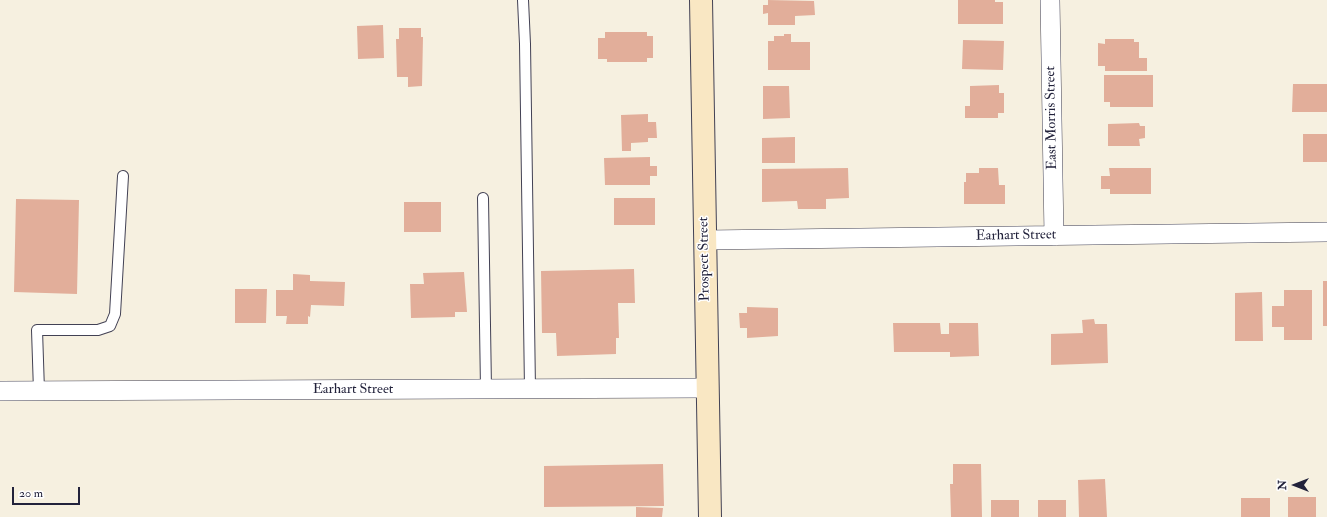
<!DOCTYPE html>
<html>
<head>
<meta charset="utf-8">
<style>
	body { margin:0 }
	#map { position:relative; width:1327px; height:517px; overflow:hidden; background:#f6f0e0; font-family:"IM FELL Double Pica",serif }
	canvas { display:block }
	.north { position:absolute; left:1275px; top:465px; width:40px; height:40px; -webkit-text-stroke:3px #fff; paint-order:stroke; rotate:270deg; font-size:11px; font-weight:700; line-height:16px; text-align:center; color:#22223b }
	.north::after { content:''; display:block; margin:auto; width:14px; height:18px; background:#22223b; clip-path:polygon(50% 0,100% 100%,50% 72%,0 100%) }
	.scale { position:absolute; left:12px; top:487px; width:68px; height:18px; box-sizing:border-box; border:2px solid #22223b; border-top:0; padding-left:5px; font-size:12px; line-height:14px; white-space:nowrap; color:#22223b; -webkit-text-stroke:3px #fff; paint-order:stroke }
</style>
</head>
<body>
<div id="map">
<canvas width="1327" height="517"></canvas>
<div class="north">N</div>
<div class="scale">20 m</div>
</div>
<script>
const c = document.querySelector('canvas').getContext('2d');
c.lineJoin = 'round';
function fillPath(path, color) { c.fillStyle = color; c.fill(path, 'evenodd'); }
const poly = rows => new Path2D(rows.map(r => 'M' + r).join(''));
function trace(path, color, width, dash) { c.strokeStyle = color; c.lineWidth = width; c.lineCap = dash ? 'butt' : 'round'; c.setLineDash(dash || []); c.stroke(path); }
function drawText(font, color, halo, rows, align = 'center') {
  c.font = font + ' "IM FELL Double Pica",serif'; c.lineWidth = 3; c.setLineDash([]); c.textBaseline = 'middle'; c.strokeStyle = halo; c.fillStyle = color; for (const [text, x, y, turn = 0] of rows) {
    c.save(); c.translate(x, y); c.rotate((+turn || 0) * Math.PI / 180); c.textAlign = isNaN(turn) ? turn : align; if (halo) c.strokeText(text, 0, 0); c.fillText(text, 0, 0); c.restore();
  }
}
const building = poly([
	[768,0,814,1,815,15,795,16,795,25,768,25,768,13,763,14,763,5,768,5],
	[958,0,995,0,995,2,1003,2,1003,24,958,24],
	[383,25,384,58,358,59,357,26],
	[399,28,421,28,421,37,423,37,422,86,408,87,408,77,397,77,396,39,399,39],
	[605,32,647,32,647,36,653,36,653,58,647,58,647,62,607,62,607,59,598,59,598,38,605,38],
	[784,34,791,34,791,42,810,42,810,70,768,70,768,41,774,41,774,36,784,36],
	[1105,39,1134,39,1134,42,1139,42,1139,58,1147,58,1147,71,1105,71,1105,66,1098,66,1098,43,1105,44],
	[963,40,1004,41,1003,70,962,69],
	[1104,75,1153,75,1153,107,1110,107,1110,102,1104,102],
	[1293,84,1327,84,1327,112,1292,112],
	[999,85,999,93,1004,93,1004,113,998,113,998,118,965,118,965,106,970,106,970,86],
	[763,86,789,86,790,118,763,119],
	[648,114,648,122,656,122,657,138,648,138,648,142,631,143,631,151,622,151,621,115],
	[1139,123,1140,126,1145,126,1145,138,1139,139,1140,146,1108,146,1108,124],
	[1303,134,1327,134,1327,162,1303,162],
	[795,137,795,163,762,163,762,138],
	[650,157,650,166,657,166,657,176,650,176,650,185,605,185,604,158],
	[848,168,849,198,826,199,826,209,798,209,797,201,762,202,762,169],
	[979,168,998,168,999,185,1005,185,1005,204,964,204,964,182,966,182,966,173,979,173],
	[1109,168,1151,168,1151,194,1110,194,1110,189,1101,189,1101,176,1110,176],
	[614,198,655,198,655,225,614,225],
	[16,199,79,200,77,294,14,292],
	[404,202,441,202,441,232,404,232],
	[634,269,635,303,618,303,619,338,616,338,616,354,557,356,556,333,542,333,541,271],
	[464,272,467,312,455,312,455,317,411,318,410,284,424,284,423,273],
	[293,274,310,275,310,281,345,282,344,306,311,305,310,317,308,316,308,324,286,324,287,316,276,316,276,290,293,290],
	[1323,281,1327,281,1327,326,1323,326],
	[235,289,267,289,266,323,235,323],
	[1284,290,1312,290,1312,340,1284,340,1284,327,1272,327,1272,306,1284,306],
	[1262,292,1263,341,1235,341,1235,293],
	[747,307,778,308,778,336,747,338,747,328,740,328,739,313,747,313],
	[1094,319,1095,324,1107,324,1108,363,1051,365,1051,334,1083,333,1082,320],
	[893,323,940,323,941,334,949,334,949,323,978,323,979,356,950,357,950,352,894,352],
	[663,464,664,506,544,507,544,466],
	[953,464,981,464,982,517,951,517,950,484,953,484],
	[1105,479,1107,517,1079,517,1078,480],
	[1288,497,1316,497,1316,517,1288,517],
	[1241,498,1270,498,1270,517,1241,517],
	[991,500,1019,500,1019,517,991,517],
	[1038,500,1066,500,1066,517,1038,517],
	[636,507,663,508,662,517,636,517]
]);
const lane = poly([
	[523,0,525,44,530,389],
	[483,198,486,389],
	[39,391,37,330,98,330,110,326,115,314,123,176]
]);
const street = poly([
	[1050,0,1054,236],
	[705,240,1327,232],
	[0,391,707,388]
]);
const secondary = poly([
	[701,0,710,517]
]);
const streetNames = [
	["East Morris Street",1052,118,-91],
	["Earhart Street",1016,236,-1],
	["Prospect Street",705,259,-91],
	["Earhart Street",353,390]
];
fillPath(building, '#e2ae9a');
trace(lane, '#424154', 12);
trace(street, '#424154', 20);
trace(secondary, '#424154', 24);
trace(lane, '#fff', 10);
trace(street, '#fff', 19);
trace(secondary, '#f9e7c3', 22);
drawText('14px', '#22223b', '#fff', streetNames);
</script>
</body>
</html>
